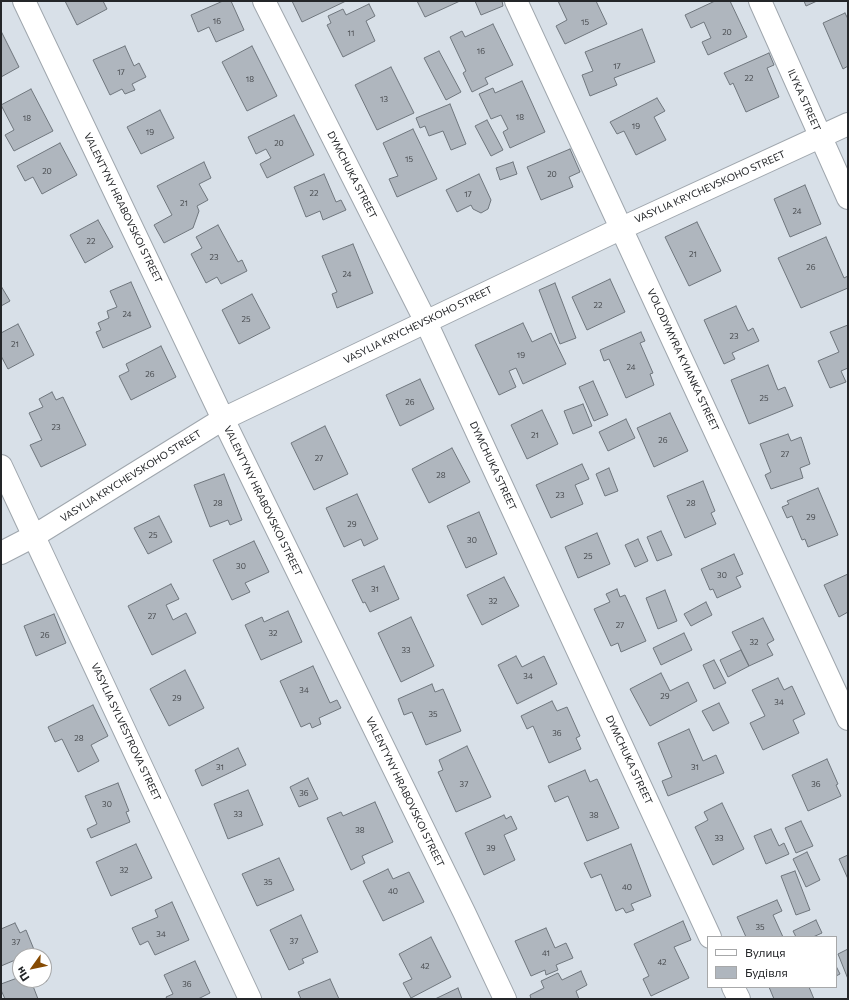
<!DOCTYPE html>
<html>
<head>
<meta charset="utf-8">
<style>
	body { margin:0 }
	#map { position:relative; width:849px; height:1000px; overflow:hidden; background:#d8e0e8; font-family:Commissioner,sans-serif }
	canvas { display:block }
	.frame { position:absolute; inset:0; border:2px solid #242629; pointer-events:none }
	.legend { position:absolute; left:707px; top:936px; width:130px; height:52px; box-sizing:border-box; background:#fff; border:1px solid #a7a8a9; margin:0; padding:5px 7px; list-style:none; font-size:12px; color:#242629 }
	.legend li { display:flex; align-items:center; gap:8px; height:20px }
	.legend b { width:20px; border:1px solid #a7a8a9 }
	.north { position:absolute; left:12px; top:948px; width:40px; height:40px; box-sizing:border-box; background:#fff; border:1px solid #a7a8a9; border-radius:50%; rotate:237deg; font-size:11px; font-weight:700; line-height:16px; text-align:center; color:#242629 }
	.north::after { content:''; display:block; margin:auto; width:14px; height:18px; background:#864b03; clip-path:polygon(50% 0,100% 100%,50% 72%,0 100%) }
</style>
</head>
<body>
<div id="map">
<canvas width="849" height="1000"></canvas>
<div class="frame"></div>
<ul class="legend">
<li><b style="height:5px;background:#fff"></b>Вулиця</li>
<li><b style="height:11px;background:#afb6be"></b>Будівля</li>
</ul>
<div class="north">Пн</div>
</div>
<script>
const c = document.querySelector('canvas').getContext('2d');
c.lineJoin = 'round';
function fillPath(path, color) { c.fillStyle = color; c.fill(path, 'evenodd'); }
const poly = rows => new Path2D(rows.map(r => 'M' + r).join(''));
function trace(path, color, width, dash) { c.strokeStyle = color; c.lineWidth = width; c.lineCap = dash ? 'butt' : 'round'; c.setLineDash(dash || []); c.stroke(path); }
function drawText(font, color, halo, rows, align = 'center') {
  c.font = font + ' Commissioner,sans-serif'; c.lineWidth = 3.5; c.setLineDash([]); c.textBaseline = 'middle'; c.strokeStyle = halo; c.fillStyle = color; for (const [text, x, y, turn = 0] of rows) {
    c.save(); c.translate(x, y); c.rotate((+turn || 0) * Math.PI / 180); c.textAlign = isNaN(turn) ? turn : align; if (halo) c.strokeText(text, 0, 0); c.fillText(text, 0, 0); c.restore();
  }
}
const building = poly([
	[65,1,103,1,107,9,77,25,65,1],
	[223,1,231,1,244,30,216,42,209,27,198,32,191,15,223,1],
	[292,1,346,1,302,22,292,1],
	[417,1,460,1,425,17,417,1],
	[475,1,502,1,503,6,481,15,475,1],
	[558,1,596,1,607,24,565,44,556,26,567,20,558,1],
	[715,1,730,1,747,37,708,55,702,42,711,38,704,22,691,28,685,15,715,1],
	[804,1,817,1,806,6,804,1],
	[369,4,375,16,366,21,375,41,343,57,327,25,331,23,328,16,343,9,346,15,369,4],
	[845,13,848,19,848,66,843,69,823,23,845,13],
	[493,24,513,65,485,78,488,84,472,92,463,73,466,71,450,37,462,31,465,37,493,24],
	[642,29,655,62,614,78,617,85,590,96,582,75,593,71,585,52,642,29],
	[1,31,19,67,1,77,1,31],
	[125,46,134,66,139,63,146,77,132,84,135,90,125,94,122,89,110,95,93,60,125,46],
	[252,46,277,96,247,111,222,62,252,46],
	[439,51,461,92,446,100,424,58,439,51],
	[769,53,774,65,767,68,779,97,746,112,733,83,730,85,724,73,769,53],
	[391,67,414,113,377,130,355,85,391,67],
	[522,81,545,132,510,148,503,132,508,129,501,115,491,119,479,94,493,88,495,93,522,81],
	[31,89,53,131,14,151,5,135,14,130,1,105,31,89],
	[657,98,665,111,654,117,666,140,636,155,624,131,617,134,610,122,657,98],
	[450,104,466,144,451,150,443,131,429,136,425,126,420,128,416,118,450,104],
	[160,110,174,138,141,154,127,127,160,110],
	[294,115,314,155,267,178,260,164,271,158,266,149,256,154,248,137,294,115],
	[487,120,503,150,491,156,475,126,487,120],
	[413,129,437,179,397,197,389,179,398,176,383,143,413,129],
	[60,143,77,175,42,194,33,177,25,181,17,166,60,143],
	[570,149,580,172,569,177,573,187,541,200,527,167,570,149],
	[204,162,211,178,199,184,208,200,197,206,199,211,193,228,164,243,154,225,172,215,157,186,204,162],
	[513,162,517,174,500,180,496,168,513,162],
	[324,174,336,202,341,200,346,210,323,220,320,211,306,217,294,187,324,174],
	[479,174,491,200,488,209,481,213,473,209,471,205,457,212,446,190,479,174],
	[805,185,821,224,790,237,774,199,805,185],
	[98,220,113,247,85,263,70,235,98,220],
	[697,222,721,271,689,286,665,237,697,222],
	[218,225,238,262,242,260,247,271,221,284,217,277,206,283,191,254,202,248,196,237,218,225],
	[826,237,844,278,848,276,848,288,801,308,778,258,826,237],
	[353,244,373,293,337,308,332,294,337,292,322,256,353,244],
	[610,279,625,312,587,330,572,297,610,279],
	[131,282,151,327,103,348,96,332,101,330,98,323,109,318,107,311,117,307,110,291,131,282],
	[555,283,576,338,560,344,539,290,555,283],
	[1,286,10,301,1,306,1,286],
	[252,294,270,328,239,344,222,310,252,294],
	[736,306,748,331,753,328,759,341,732,353,735,359,724,364,704,320,736,306],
	[523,323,532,342,551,333,566,364,523,384,516,368,509,371,516,387,499,395,475,345,523,323],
	[18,324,34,355,8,369,1,356,1,333,18,324],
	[848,325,848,368,841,371,846,382,830,388,818,361,839,352,830,332,848,325],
	[641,332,645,341,640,343,653,373,650,374,654,385,626,398,609,359,604,361,600,350,641,332],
	[161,346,176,377,131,400,119,376,129,371,126,364,161,346],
	[768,365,778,390,785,387,793,406,749,424,731,380,768,365],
	[420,379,434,409,400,426,386,395,420,379],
	[593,381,608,415,594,421,579,387,593,381],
	[52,392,56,400,63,397,86,445,41,467,30,445,42,440,29,413,43,407,39,399,52,392],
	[583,404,592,426,573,434,564,411,583,404],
	[542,410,558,444,527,459,511,425,542,410],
	[670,413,688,451,654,467,637,428,670,413],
	[626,419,635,438,608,451,599,432,626,419],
	[325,426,348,474,314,490,291,443,325,426],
	[788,434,791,441,801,437,810,464,800,468,803,478,771,489,765,475,771,472,760,444,788,434],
	[452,448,470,482,429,503,412,469,452,448],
	[582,464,589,479,575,485,583,504,551,518,536,485,582,464],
	[609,468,618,491,605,496,596,474,609,468],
	[224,474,242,520,230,525,228,520,210,527,194,485,224,474],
	[703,481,715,511,711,513,716,524,685,538,667,496,703,481],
	[818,488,838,535,808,547,805,539,802,540,792,516,787,518,782,507,789,504,787,501,818,488],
	[357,494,378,539,364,546,361,539,344,547,326,508,357,494],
	[479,512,497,554,466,568,447,526,479,512],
	[159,516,172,542,148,554,134,528,159,516],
	[661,531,672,555,657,561,647,537,661,531],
	[597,533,610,564,578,578,565,547,597,533],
	[638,539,648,561,635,567,625,545,638,539],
	[254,541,269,572,245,583,250,592,232,600,213,560,254,541],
	[734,554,743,574,736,577,741,587,717,598,713,589,710,590,701,569,734,554],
	[384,566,399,599,370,612,365,602,363,603,352,580,384,566],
	[848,574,848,612,839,617,824,585,848,574],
	[504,577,519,606,482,625,467,595,504,577],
	[171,584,179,599,166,605,173,620,186,613,196,633,152,655,128,606,171,584],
	[617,589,620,597,625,595,646,641,621,652,618,643,611,646,594,609,610,602,606,594,617,589],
	[665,590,677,621,658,629,646,598,665,590],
	[706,602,712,615,691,626,684,614,706,602],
	[288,611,302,642,261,660,245,625,262,617,264,622,288,611],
	[54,614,66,643,36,656,24,626,54,614],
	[411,617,434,666,401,682,378,633,411,617],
	[763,618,774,640,767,644,773,655,749,666,732,632,763,618],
	[684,633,692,650,661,665,653,648,684,633],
	[741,650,749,666,728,677,720,660,741,650],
	[516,656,522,667,544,656,557,684,517,704,498,665,516,656],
	[714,660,726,683,714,689,703,665,714,660],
	[313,666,330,703,337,700,341,708,319,718,321,724,312,728,310,723,301,727,280,681,313,666],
	[185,670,204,708,169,726,150,689,185,670],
	[661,673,670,691,688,682,697,701,650,726,630,689,661,673],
	[778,678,784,690,792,686,805,714,793,720,799,733,763,750,750,723,765,716,752,690,778,678],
	[432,684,435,692,443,689,461,731,426,745,412,712,404,715,398,699,432,684],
	[552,701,557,711,567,707,580,736,576,738,581,749,549,763,533,726,527,729,521,716,552,701],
	[719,703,729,723,713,731,702,711,719,703],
	[93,705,108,736,91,745,99,761,78,772,62,739,55,742,48,727,93,705],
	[689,729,703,761,716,755,724,773,668,796,662,781,672,777,658,743,689,729],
	[467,746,491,797,456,812,438,772,443,770,439,760,467,746],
	[238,748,246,765,202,786,195,770,238,748],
	[827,759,838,784,836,785,841,796,808,811,792,775,827,759],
	[585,770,590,782,597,779,619,828,587,841,568,796,555,802,548,786,585,770],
	[308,778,318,799,299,807,290,787,308,778],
	[118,783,129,811,126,812,130,822,91,838,87,829,97,824,85,796,118,783],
	[248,790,263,825,228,839,214,804,248,790],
	[375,802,393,842,362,856,365,863,351,870,327,818,341,812,343,816,375,802],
	[722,803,744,849,713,865,695,827,708,820,704,812,722,803],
	[504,815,506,819,511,816,517,829,504,835,515,860,484,875,465,833,504,815],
	[801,821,813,846,796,853,785,828,801,821],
	[771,829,779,846,784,843,789,854,766,864,754,836,771,829],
	[136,844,152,878,111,896,96,862,136,844],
	[631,844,651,896,631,904,634,910,626,913,623,908,616,911,601,874,591,878,584,863,631,844],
	[807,852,820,880,806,887,793,859,807,852],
	[848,855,848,879,839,859,848,855],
	[279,858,294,890,257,906,242,874,279,858],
	[388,869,393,879,409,872,424,902,383,921,363,881,388,869],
	[795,871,810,910,796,915,781,876,795,871],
	[777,900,782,911,773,915,783,937,746,937,737,917,777,900],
	[172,902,189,940,155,955,148,941,140,945,132,928,158,917,155,910,172,902],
	[301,915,318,952,302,959,304,963,289,970,270,930,301,915],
	[816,920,822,933,813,937,796,937,793,931,816,920],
	[683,921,691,940,674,947,689,978,651,996,643,979,649,976,634,944,683,921],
	[15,923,20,933,26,930,35,952,25,956,20,956,20,958,1,966,1,929,15,923],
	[546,928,555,948,566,943,573,958,556,965,558,970,546,975,545,970,531,976,515,941,546,928],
	[431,937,451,977,411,998,403,983,412,979,399,954,431,937],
	[848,949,848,979,838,954,848,949],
	[195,961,210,993,198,999,167,999,166,997,173,994,164,975,195,961],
	[836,966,840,974,836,976,836,966],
	[581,971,587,985,576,991,579,999,531,999,530,995,544,988,541,981,558,973,562,980,581,971],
	[44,973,47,981,33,986,38,999,5,999,1,990,1,984,20,977,20,980,44,980,44,973],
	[330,979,339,999,301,999,298,992,330,979],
	[769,987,809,987,814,999,774,999,769,987],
	[458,988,462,999,435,999,458,988]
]);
const street = poly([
	[24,1,223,419,464,912,505,999],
	[264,1,426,322,710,937],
	[516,1,848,719],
	[760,1,848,198],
	[1,466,250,999],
	[1,553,34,536,223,419,622,228,848,124],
	[733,987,739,999]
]);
const numberNames = [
	["16",217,21],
	["15",585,22],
	["20",727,32],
	["11",351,33],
	["16",481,51],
	["17",617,66],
	["17",121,72],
	["22",749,78],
	["18",250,79],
	["13",384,99],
	["18",520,117],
	["18",27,118],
	["19",636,126],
	["19",150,132],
	["20",279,143],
	["15",409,159],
	["20",47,171],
	["20",552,174],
	["22",314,193],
	["17",468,194],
	["21",184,203],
	["24",797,211],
	["22",91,241],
	["21",693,254],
	["23",214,257],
	["26",811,267],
	["24",347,274],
	["22",598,305],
	["24",127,314],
	["25",246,319],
	["23",734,336],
	["21",15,344],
	["19",521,355],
	["24",631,367],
	["26",150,374],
	["25",764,398],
	["26",410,402],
	["23",56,427],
	["21",535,435],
	["26",663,440],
	["27",785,454],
	["27",319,458],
	["28",441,475],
	["23",560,495],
	["28",218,503],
	["28",691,503],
	["29",811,517],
	["29",352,524],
	["25",153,535],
	["30",472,540],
	["25",588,556],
	["30",241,566],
	["30",722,575],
	["31",375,589],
	["32",493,601],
	["27",152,616],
	["27",620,625],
	["32",273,633],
	["26",45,635],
	["32",754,642],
	["33",406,650],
	["34",528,676],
	["34",304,690],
	["29",665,696],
	["29",177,698],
	["34",779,702],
	["35",433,714],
	["36",557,733],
	["28",79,738],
	["31",220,767],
	["31",695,767],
	["37",464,784],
	["36",816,784],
	["36",304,793],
	["30",107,804],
	["33",238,814],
	["38",594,815],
	["38",360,830],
	["33",719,838],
	["39",491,848],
	["32",124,870],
	["35",268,882],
	["40",627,887],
	["40",393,891],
	["35",760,927],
	["34",161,934],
	["37",294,941],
	["37",16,942],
	["41",546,953],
	["42",662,962],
	["42",425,966],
	["36",187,984]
];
const streetNames = [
	["ILYKA STREET",804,100,66],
	["DYMCHUKA STREET",352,175,63],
	["VASYLIA KRYCHEVSKOHO STREET",710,187,-24],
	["VALENTYNY HRABOVSKOI STREET",123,208,64],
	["VASYLIA KRYCHEVSKOHO STREET",418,325,-26],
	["VOLODYMYRA KYIANKA STREET",683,360,65],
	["DYMCHUKA STREET",493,466,65],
	["VASYLIA KRYCHEVSKOHO STREET",131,476,-32],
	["VALENTYNY HRABOVSKOI STREET",263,501,64],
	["VASYLIA SYLVESTROVA STREET",126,732,65],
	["DYMCHUKA STREET",629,760,65],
	["VALENTYNY HRABOVSKOI STREET",405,792,64]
];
fillPath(building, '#afb6be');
trace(building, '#6f767d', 1);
trace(street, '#9fa6ad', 24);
trace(street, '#fff', 22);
drawText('8px', '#474a4e', null, numberNames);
drawText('10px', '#242629', '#fff', streetNames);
</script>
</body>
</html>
